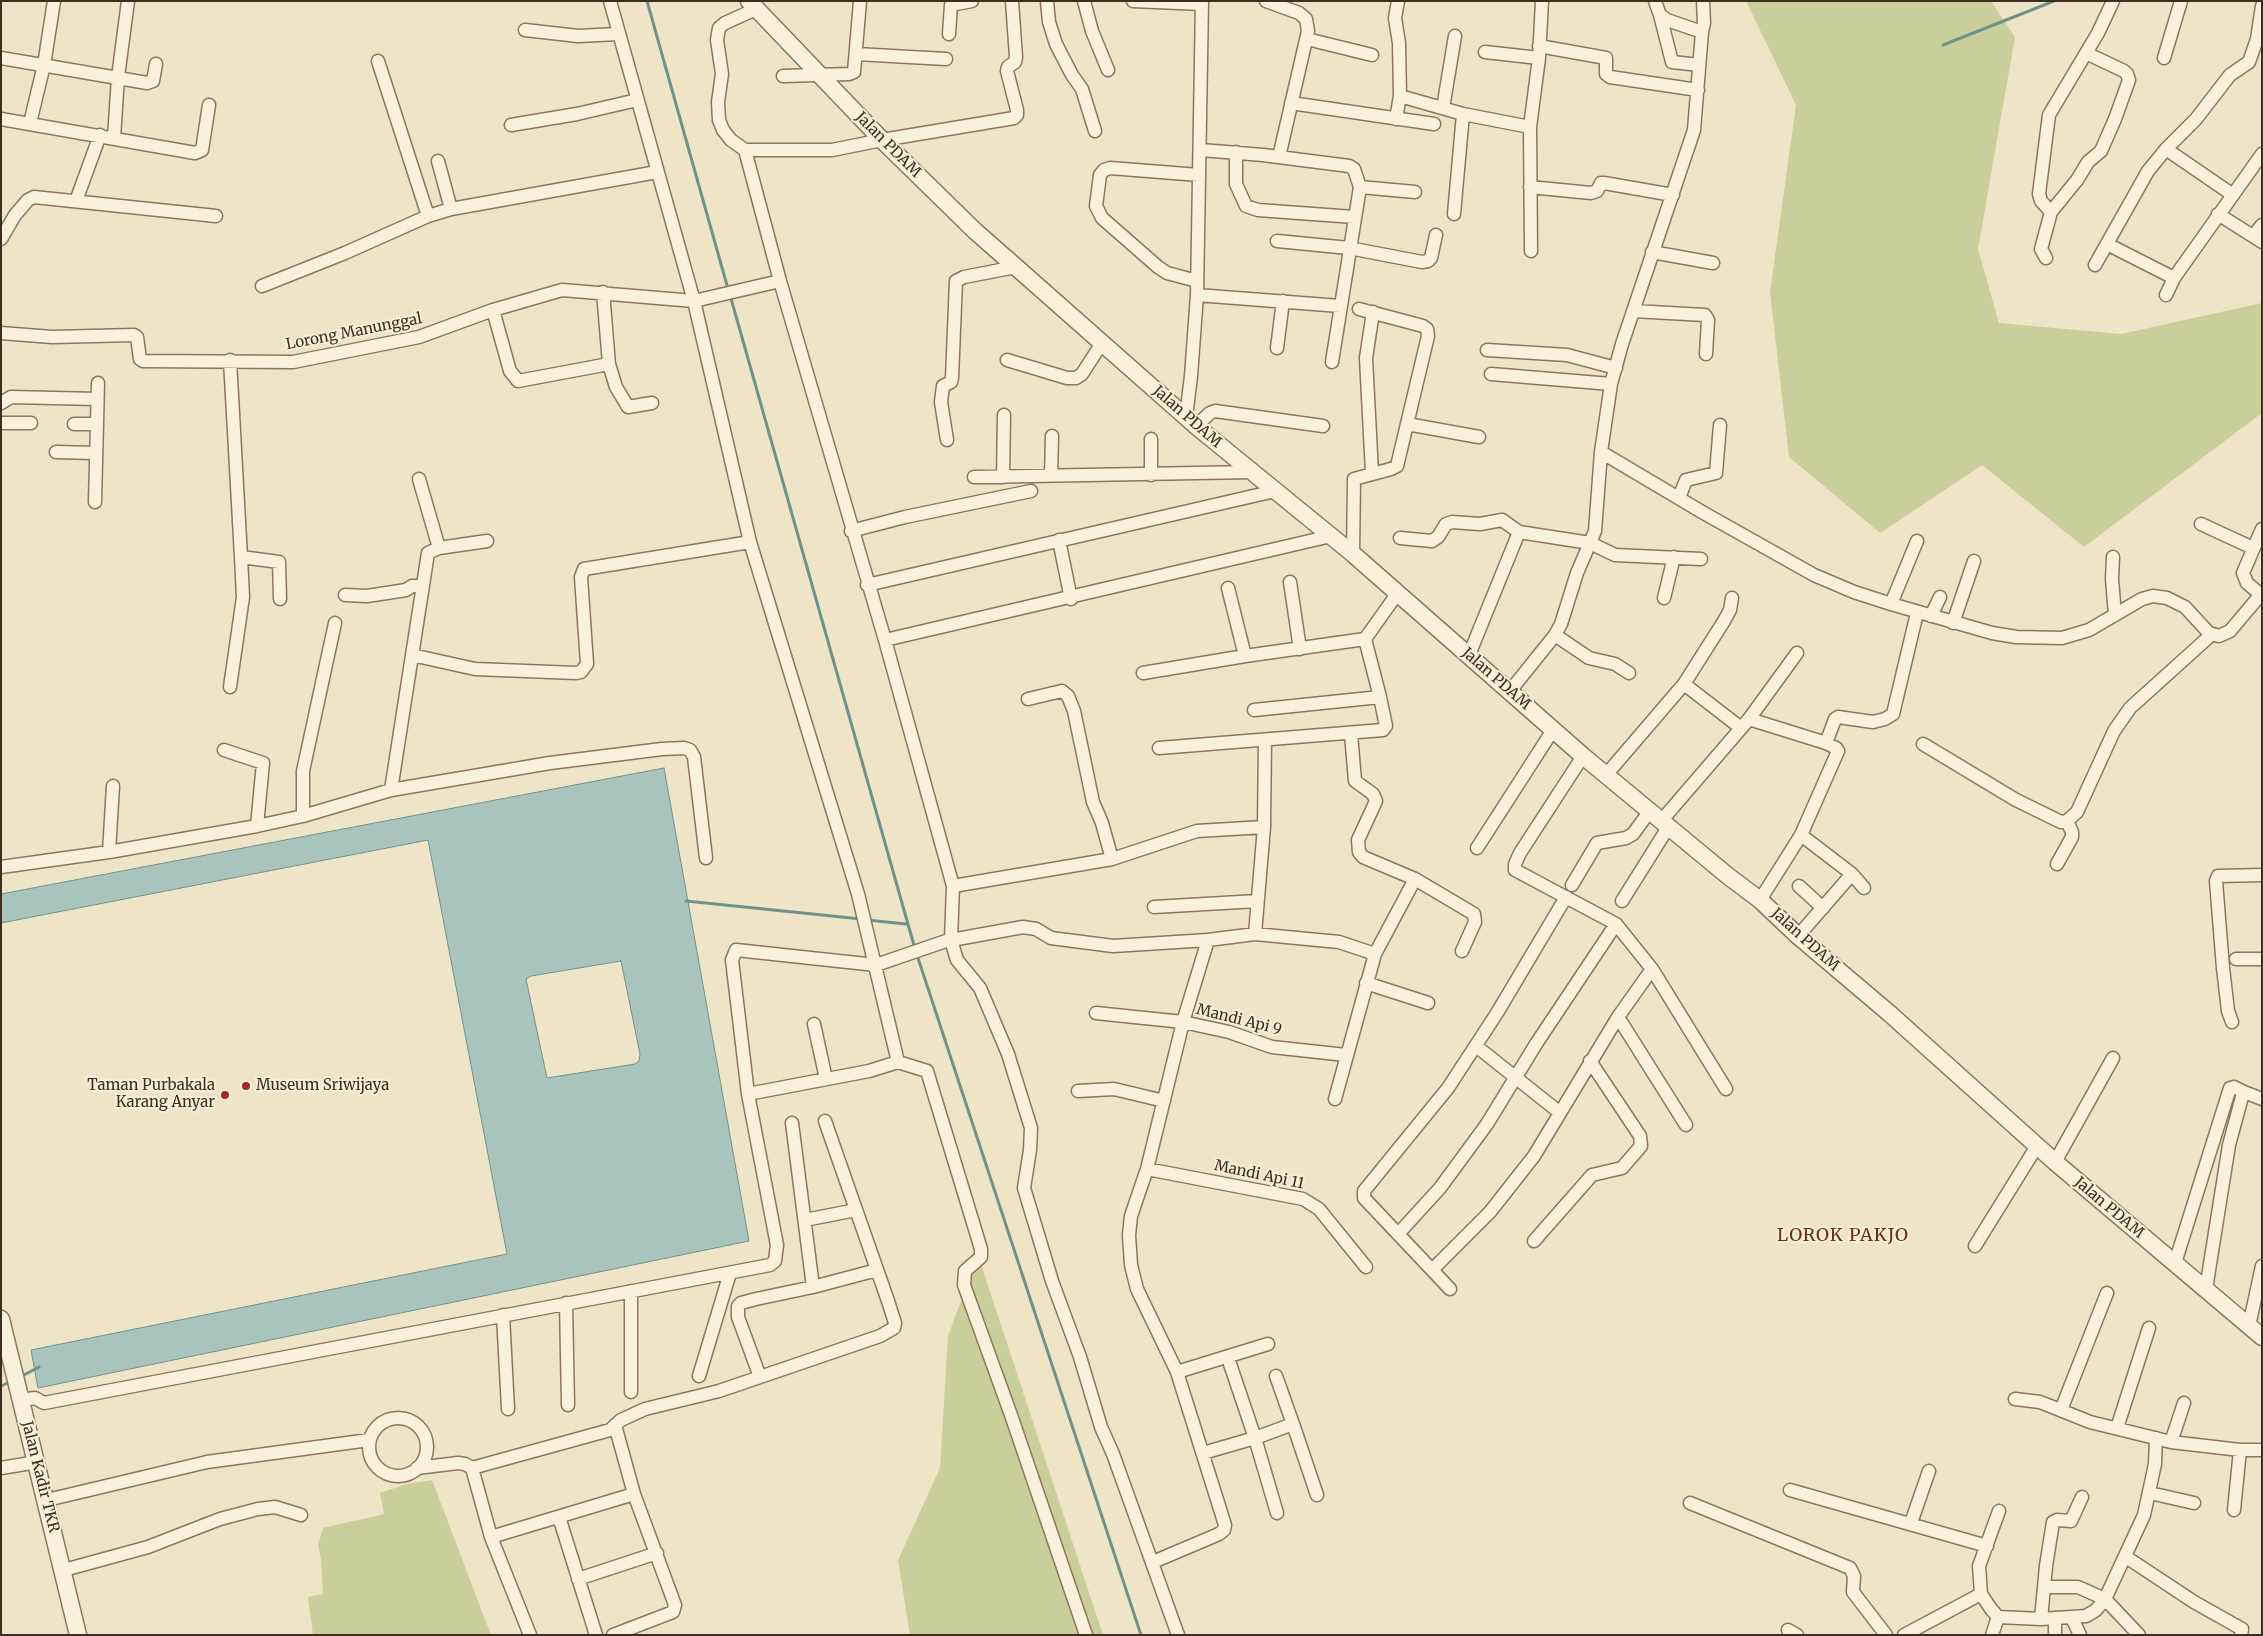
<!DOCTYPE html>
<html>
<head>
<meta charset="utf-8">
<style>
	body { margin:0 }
	#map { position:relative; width:2263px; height:1636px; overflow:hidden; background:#f0e4c8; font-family:Merriweather,serif }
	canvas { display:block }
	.frame { position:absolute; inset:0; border:2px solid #3d2e20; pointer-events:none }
</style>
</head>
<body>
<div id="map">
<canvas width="2263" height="1636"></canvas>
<div class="frame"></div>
</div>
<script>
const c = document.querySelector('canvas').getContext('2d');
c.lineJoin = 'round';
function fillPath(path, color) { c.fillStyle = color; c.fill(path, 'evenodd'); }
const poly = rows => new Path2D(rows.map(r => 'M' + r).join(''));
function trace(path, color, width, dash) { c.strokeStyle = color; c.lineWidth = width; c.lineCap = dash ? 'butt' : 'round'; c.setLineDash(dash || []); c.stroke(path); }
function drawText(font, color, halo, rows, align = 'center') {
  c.font = font + ' Merriweather,serif'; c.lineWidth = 4; c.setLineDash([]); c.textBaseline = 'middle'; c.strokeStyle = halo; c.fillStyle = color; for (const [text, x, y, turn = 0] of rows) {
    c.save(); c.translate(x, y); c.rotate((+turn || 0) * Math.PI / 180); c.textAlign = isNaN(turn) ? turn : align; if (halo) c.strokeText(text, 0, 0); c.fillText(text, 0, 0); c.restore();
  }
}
const green = poly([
	[1746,1,1991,1,2015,37,1978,249,1999,323,2121,334,2262,303,2262,413,2084,547,1982,465,1880,533,1789,457,1770,292,1796,105],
	[978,1255,1103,1635,910,1635,898,1560,940,1468,948,1336],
	[432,1480,491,1635,313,1635,308,1597,323,1594,321,1560,318,1545,323,1528,384,1514,380,1493,407,1484]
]);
const water = poly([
	[664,768,749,1241,38,1388,31,1350,507,1254,428,840,1,923,1,894,664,768],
	[621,961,640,1054,639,1061,635,1064,547,1078,526,979,531,976,621,961]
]);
const stream = poly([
	[647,1,728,289],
	[1943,45,2054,1],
	[730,295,915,949],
	[686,901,861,919],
	[867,920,906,924],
	[917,955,1141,1635],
	[20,1377,39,1367],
	[1,1386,12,1381]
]);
const minor = poly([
	[610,1,694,301,750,542,858,894,898,1062,927,1071,981,1249,981,1257,965,1271,964,1285,1011,1415,1086,1635],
	[1012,1,1016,57,1015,62,1008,67,1007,71,1017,110,1017,115,1014,118,882,140,832,150,745,150,780,281,885,640,953,886,951,940,957,960,980,988,1008,1054,1031,1128,1030,1150,1024,1188,1052,1281,1080,1357,1101,1427,1113,1454,1178,1635],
	[1047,1,1049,22,1056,44,1072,75,1082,89,1095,131],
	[1084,1,1092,31,1108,70],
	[1133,1,1202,4],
	[1266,1,1299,13,1306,19,1308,31,1279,157],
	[1660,15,1672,62,1699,65],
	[525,30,578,36,618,34],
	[1702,32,1704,23,1703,1],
	[949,34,951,5,972,1],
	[1307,39,1372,55],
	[1539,46,1606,58,1606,74,1610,77,1698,90],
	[1485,52,1539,58],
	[856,54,946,59],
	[1,58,147,83,153,81,156,64],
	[2164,58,2181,1],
	[378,61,428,216],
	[783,76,849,74,854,72,860,1],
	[1400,96,1463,114,1530,127],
	[1291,103,1434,124],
	[1443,108,1455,36],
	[1,119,195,153,202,150,209,105],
	[1396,119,1400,96,1399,43,1395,18,1398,1],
	[30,123,44,65,54,1],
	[511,125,577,114,637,100],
	[114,138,118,77,128,1],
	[2166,149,2233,195],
	[745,150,731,140,723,130,719,120,718,102,722,74,717,40,719,28,725,23,756,9],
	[1201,150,1263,155,1349,166,1354,169,1360,187,1332,362],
	[1236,152,1236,184,1246,206,1258,210,1354,217],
	[438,161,451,209],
	[1360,187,1415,192],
	[1530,187,1591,193,1597,191,1601,183,1604,183,1673,195],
	[76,201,100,135],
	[2051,212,2041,201,2039,194,2049,115,2098,33,2113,1],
	[1454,214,1463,114],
	[2218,214,2262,242],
	[2253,236,2262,225],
	[1,239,15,215,28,200,34,197,216,216],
	[1277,241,1349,248,1422,262,1428,261,1431,258,1436,235],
	[2107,244,2174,278],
	[1531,251,1530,127,1539,58,1542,1],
	[1652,252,1713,263],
	[2046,258,2041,249,2051,212,2077,180,2088,162,2101,151,2115,119,2129,80,2127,74,2124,71,2086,53],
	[2095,265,2148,171,2166,149,2196,119,2230,75,2249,62,2257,39,2262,6],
	[1197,281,1167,273,1158,267,1102,218,1096,206,1100,175,1104,170,1110,168,1199,175],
	[262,286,345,253,428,216,451,209,657,172],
	[603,292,609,364,616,387,628,407,652,403],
	[1197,295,1340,306],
	[2166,295,2174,278,2262,154],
	[493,310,510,371,518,381,609,364],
	[1633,311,1705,315,1708,320,1706,354],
	[1,333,52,337,134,335,137,337,140,359,143,361,293,362,419,337,493,310,562,290,694,301,780,281],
	[1277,348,1283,301],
	[1487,350,1567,355,1616,368],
	[230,360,241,557,279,562,280,599],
	[1007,360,1067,378,1076,378,1082,374,1102,343],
	[1491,374,1611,384],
	[1,403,11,397,97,399],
	[1186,417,1191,376,1197,295,1202,1],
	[1,423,31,423],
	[74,424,96,424],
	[1407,424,1479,437],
	[1196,426,1210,413,1215,411,1323,426],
	[1151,439,1151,475],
	[947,440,941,402,943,386,951,382,952,378,956,281,964,277,1016,267],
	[56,452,95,453],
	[1601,452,1702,512,1814,575,1854,592,1891,604,1992,633,2016,637,2062,638,2089,630,2142,599,2153,596,2167,598,2185,607,2209,633,2219,636,2230,631,2262,593],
	[1372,473,1366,358,1373,312],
	[1051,476,1052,436],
	[974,477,1252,472],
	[1003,477,1004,415],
	[1679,498,1686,480,1716,473,1720,425],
	[95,502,98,383],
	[2201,524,2253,548],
	[851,531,905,517,1031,491],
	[1400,538,1432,541,1438,537,1446,524,1452,522,1480,524,1502,520,1519,532,1590,543,1615,555,1701,559],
	[1059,540,1071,599],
	[439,548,487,541],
	[1353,554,1354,479,1391,469,1397,466,1428,336,1427,329,1423,326,1359,309],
	[2113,557,2112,579,2115,615],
	[1290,582,1300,649],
	[867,585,1275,491],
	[1228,588,1245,656],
	[2260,594,2247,583,2243,573,2262,529],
	[345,595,367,596,406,590,412,586,423,586],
	[1664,598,1674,557],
	[1891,604,1917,541],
	[1931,616,1940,597],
	[1953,623,1974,561],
	[1555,635,1589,658,1615,664,1629,673],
	[885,640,1331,536],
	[412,655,475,669,576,673,581,672,587,664,581,577,584,569,750,542],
	[1469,655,1519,532],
	[1143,673,1245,656,1365,639],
	[1684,684,1741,728],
	[230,687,243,597,241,557],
	[1510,691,1555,635,1561,624,1577,573,1595,531,1601,452,1611,384,1622,344,1694,130,1702,32,1667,20,1660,15,1655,1],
	[1028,699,1062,691,1068,696,1074,711,1093,802,1102,823,1112,859],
	[1254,710,1380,697],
	[1749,719,1826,743,1836,748,1838,751,1801,835,1760,900],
	[1351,734,1355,781,1373,794,1376,801,1358,840,1359,852,1363,857,1415,879,1474,914,1475,922,1462,951],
	[1826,743,1835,719,1838,717,1873,722,1885,719,1893,714,1917,613],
	[1923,744,2016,800,2061,822,2067,821,2077,812,2114,731,2130,708,2211,635],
	[1159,748,1383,730,1386,726,1380,697,1365,639,1397,594],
	[224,750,263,763,257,826],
	[1606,775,1684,684,1724,621,1730,610,1732,598],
	[391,790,550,763,662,749,684,748,690,750,694,757,706,858],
	[303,816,303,771,335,623],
	[1662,820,1749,719,1797,653],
	[1801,835,1852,874,1864,888],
	[1477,848,1553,730],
	[109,852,113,786],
	[2057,864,2072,837,2072,832,2067,821],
	[1,867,109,852,257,826,303,816,391,790,428,553,439,548,419,479],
	[1572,885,1597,843,1626,838,1633,834,1649,812],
	[953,886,1112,859,1197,831,1264,827],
	[1799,886,1823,908],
	[1622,901,1669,826],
	[1154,907,1257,901],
	[1255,934,1339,942,1375,954],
	[1798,936,1852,874],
	[2236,959,2262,959],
	[1652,969,1726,1089],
	[1366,983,1428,1003],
	[1096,1013,1183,1022,1229,1032,1272,1047,1346,1055],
	[1618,1017,1686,1125],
	[2232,1022,2228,1011,2223,968,2216,881,2218,876,2262,875],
	[814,1024,826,1079],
	[1476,1046,1559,1112],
	[1078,1091,1114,1089,1164,1101],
	[748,1094,869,1071,898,1062],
	[1335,1099,1375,954,1415,879],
	[792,1123,813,1287],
	[2055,1162,2113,1058],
	[1147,1169,1303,1199,1319,1209,1366,1267],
	[805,1220,856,1210],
	[1398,1234,1440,1188,1487,1124,1536,1044,1616,924],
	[1534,1241,1592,1175,1622,1168,1641,1146,1640,1136,1590,1061],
	[1975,1246,2037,1146],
	[2175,1263,2230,1088,2234,1087,2244,1092],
	[1432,1270,1490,1212,1534,1156,1618,1017,1652,969,1616,924,1515,870,1515,864,1520,853,1583,756],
	[1450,1289,1364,1198,1364,1191,1448,1088,1497,1013,1566,897],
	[2206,1289,2229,1145,2242,1097,2244,1092,2262,1099],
	[631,1291,631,1392],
	[566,1303,568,1405],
	[503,1315,508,1409],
	[2249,1326,2262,1266],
	[1177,1372,1268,1344],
	[699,1376,730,1273],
	[1276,1376,1293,1424,1255,1438,1277,1513],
	[760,1377,738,1317,738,1306,741,1303,756,1299,813,1287,877,1270],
	[2015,1399,2040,1402,2090,1422,2171,1442,2240,1450,2262,1450],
	[20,1400,35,1398,44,1403,770,1265,775,1261,777,1245,748,1094,732,960,736,950,876,965,946,941,1023,927,1036,929,1051,938,1113,946,1208,940],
	[2061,1410,2107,1293],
	'369 1447a29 29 0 1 1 58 0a29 29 0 1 1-58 0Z',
	[1293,1424,1317,1495],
	[2117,1428,2149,1328],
	[2171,1442,2184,1403],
	[1203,1453,1255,1438,1230,1364],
	[1,1468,37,1462],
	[417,1468,458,1463,465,1464,472,1468,491,1537,530,1635],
	[472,1468,610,1430,621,1420,645,1409,719,1391,880,1336,894,1328,895,1323,888,1301,825,1121],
	[1790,1490,1987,1546],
	[2150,1493,2194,1503],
	[47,1500,207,1462,369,1440],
	[1690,1503,1850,1568,1854,1576,1853,1592,1886,1635],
	[2234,1510,2240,1450],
	[1999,1511,1979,1566,1981,1594,1991,1609,1998,1617,2041,1619,2086,1616,2096,1610,2105,1599,2144,1515,2155,1464,2156,1438],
	[559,1517,596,1635],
	[1911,1523,1929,1471],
	[491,1537,634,1494],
	[2126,1557,2194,1602,2242,1629,2241,1635],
	[1153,1562,1219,1534,1224,1530,1225,1525,1177,1372,1137,1289,1131,1265,1129,1235,1131,1216,1147,1169,1183,1022,1208,940,1255,934,1264,827,1265,740],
	[64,1570,148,1547,220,1519,258,1509,275,1507,301,1515],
	[578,1579,657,1553],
	[2044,1587,2078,1587,2105,1599,2139,1635],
	[2072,1618,2080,1635],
	[2041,1619,2046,1566,2053,1522,2057,1520,2071,1521,2082,1497],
	[1788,1630,1797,1635],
	[613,1635,673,1612,675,1605,634,1494,615,1425],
	[1904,1635,1981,1594],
	[1992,1635,1998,1617],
	[2055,1635,2055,1618]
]);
const tertiary = poly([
	[749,1,882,140,975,231,1016,267,1196,426,1353,554,1583,756,1728,876,1760,900,1798,936,1889,1013,2055,1162,2262,1337],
	[1,1319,78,1635]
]);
const markers = [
	[246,1086,5,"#9e2a2b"],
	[225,1095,5,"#9e2a2b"]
];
const streetNames = [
	["Jalan PDAM",888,145,45],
	["Lorong Manunggal",354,332,-11],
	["Jalan PDAM",1187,417,41],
	["Jalan PDAM",1496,679,41],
	["Jalan PDAM",1805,940,42],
	["Mandi Api 9",1239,1020,14],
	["Mandi Api 11",1259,1175,12],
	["Jalan PDAM",2109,1208,40],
	["Jalan Kadir TKR",40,1477,76]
];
const poiNames = [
	["Taman Purbakala",215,1086],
	["Karang Anyar",215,1103],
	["Museum Sriwijaya",256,1086,"left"]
];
const quarterNames = [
	["LOROK PAKJO",1843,1236]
];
fillPath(green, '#c9cf9b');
fillPath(water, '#a9c4bc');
trace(water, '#6f938a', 1);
trace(stream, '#6f938a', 3);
trace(minor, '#8d765c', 15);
trace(tertiary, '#8d765c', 19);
trace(minor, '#faf1dc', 12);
trace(tertiary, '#faf1dc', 16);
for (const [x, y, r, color] of markers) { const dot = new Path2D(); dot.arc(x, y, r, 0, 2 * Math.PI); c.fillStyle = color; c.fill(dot); trace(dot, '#f7eed8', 2); }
drawText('15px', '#3d2e20', '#f7eed8', streetNames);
drawText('15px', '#3d2e20', '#f7eed8', poiNames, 'right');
c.letterSpacing = '1px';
drawText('18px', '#6b2e1e', '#f7eed8', quarterNames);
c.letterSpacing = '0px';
</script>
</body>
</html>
